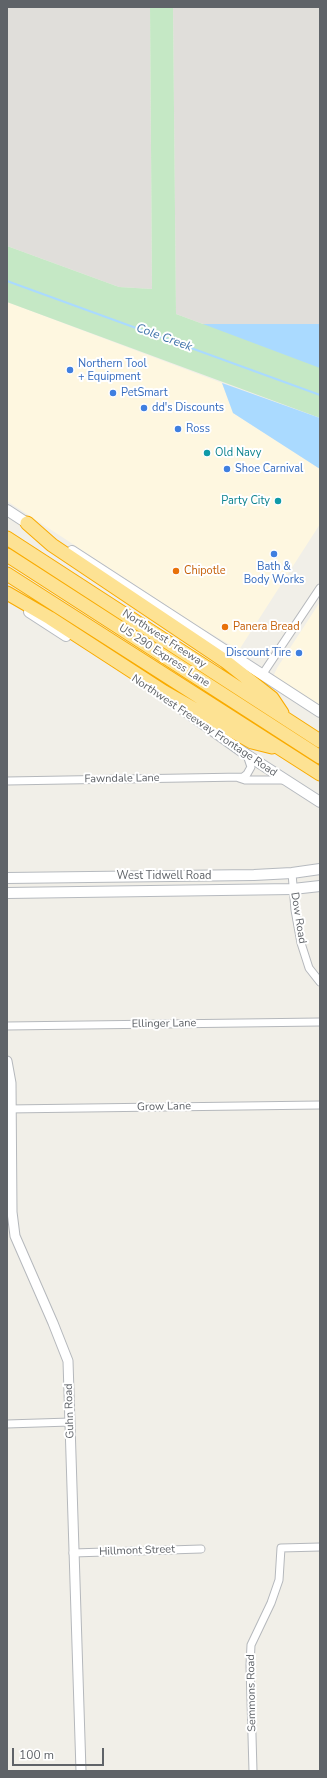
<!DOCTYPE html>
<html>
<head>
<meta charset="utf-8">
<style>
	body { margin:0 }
	#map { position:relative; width:327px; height:1778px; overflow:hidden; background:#f1efe8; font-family:"Nunito Sans",sans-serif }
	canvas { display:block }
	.frame { position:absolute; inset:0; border:8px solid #5f6368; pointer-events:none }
	.scale { position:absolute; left:12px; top:1748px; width:92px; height:18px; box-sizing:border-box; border:2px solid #5f6368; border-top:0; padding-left:5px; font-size:12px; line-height:14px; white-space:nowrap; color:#5f6368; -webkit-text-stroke:3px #fff; paint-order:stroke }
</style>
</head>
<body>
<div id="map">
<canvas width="327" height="1778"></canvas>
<div class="frame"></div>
<div class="scale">100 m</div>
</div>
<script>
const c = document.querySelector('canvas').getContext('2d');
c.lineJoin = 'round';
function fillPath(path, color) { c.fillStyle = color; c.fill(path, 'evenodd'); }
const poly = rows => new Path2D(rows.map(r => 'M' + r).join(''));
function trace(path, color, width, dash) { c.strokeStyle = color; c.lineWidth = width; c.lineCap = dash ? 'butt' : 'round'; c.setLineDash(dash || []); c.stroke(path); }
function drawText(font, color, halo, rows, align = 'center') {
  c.font = font + ' "Nunito Sans",sans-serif'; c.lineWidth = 4; c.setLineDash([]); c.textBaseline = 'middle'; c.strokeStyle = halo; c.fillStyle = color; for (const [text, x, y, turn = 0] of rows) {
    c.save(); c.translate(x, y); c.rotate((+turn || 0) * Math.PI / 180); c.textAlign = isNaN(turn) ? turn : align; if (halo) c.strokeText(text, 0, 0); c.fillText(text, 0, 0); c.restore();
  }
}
const commercial = poly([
	[7,302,222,383,233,413,320,469,320,524,239,650,198,626,7,501],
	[320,602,320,707,273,677,277,668]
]);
const industrial = poly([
	[7,7,150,7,152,289,119,287,7,246],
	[173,7,320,7,320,324,203,324,176,314]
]);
const green = poly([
	[150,7,173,7,176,314,203,324,320,324,320,418,7,302,7,246,119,287,152,289]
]);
const water = poly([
	[203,324,320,324,320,368],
	[222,383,320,418,320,469,233,413]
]);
const stream = poly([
	[7,281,320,395]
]);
const minor = poly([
	[262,675,320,588],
	[239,778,245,780,284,780],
	[7,781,243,777,247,774,251,767,247,755],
	[292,873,295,910,301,943,309,968,320,982],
	[7,1026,320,1022],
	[7,1109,320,1105],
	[7,1424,70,1422],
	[73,1553,201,1549],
	[253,1771,250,1665,251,1645,271,1603,279,1580,281,1548,320,1547]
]);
const tertiary = poly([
	[7,1061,11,1083,12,1212,15,1236,53,1323,68,1361,81,1771]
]);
const secondary = poly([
	[7,510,33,527],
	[72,551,320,712],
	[29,612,66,636],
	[181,708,247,755,320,802],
	[7,878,254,875,292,873,320,869],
	[7,893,293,889,320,886]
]);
const motorway = poly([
	[27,523,52,545,225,661,272,698,282,713],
	[7,538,320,741],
	[7,555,320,757],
	[7,574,320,774],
	[7,593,50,618,164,692,252,742,272,747]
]);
const markers = [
	[70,370,4,"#3f7fe0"],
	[113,393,4,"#3f7fe0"],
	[144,408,4,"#3f7fe0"],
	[178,429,4,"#3f7fe0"],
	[207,453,4,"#0f9aa8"],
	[227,469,4,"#3f7fe0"],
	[278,501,4,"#0f9aa8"],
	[274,554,4,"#3f7fe0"],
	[176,571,4,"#e8710a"],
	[225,627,4,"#e8710a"],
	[299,653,4,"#3f7fe0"]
];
const shopNames = [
	["Northern Tool",78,364],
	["+ Equipment",78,377],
	["PetSmart",121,393],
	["dd's Discounts",152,408],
	["Ross",186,429],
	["Shoe Carnival",235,469],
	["Bath &",274,567,"center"],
	["Body Works",274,580,"center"],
	["Discount Tire",291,653,"right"]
];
const cultureNames = [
	["Old Navy",215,453],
	["Party City",270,501,"right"]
];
const foodNames = [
	["Chipotle",184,571],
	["Panera Bread",233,627]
];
const streetNames = [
	["Northwest Freeway",164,639,33],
	["US 290 Express Lane",164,656,33],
	["Northwest Freeway Frontage Road",204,726,34],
	["Fawndale Lane",122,779,-1],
	["West Tidwell Road",164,876],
	["Dow Road",298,918,81],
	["Ellinger Lane",164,1024,-1],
	["Grow Lane",164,1107,-1],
	["Guhn Road",70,1411,-92],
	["Hillmont Street",137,1551,-2],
	["Semmons Road",252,1693,-91]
];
const waterNames = [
	["Cole Creek",164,338,20]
];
fillPath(commercial, '#fef7e0');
fillPath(industrial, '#e0deda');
fillPath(green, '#c5e8c5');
fillPath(water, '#aadaff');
trace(stream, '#aadaff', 2);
trace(minor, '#b5b8bc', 9);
trace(tertiary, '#b5b8bc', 11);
trace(secondary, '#b6babf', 12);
trace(motorway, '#f9ab00', 15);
trace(minor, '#fff', 7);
trace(tertiary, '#fff', 9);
trace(secondary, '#fff', 10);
trace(motorway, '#fde293', 13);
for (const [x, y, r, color] of markers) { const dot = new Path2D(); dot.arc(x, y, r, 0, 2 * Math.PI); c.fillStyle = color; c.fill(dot); trace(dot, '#fff', 1.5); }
drawText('11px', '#366cbe', '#fff', shopNames, 'left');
drawText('11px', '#0d838f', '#fff', cultureNames, 'left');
drawText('11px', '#c56008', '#fff', foodNames, 'left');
drawText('11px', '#5f6368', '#fff', streetNames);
drawText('italic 12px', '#4174aa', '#fff', waterNames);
</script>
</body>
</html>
